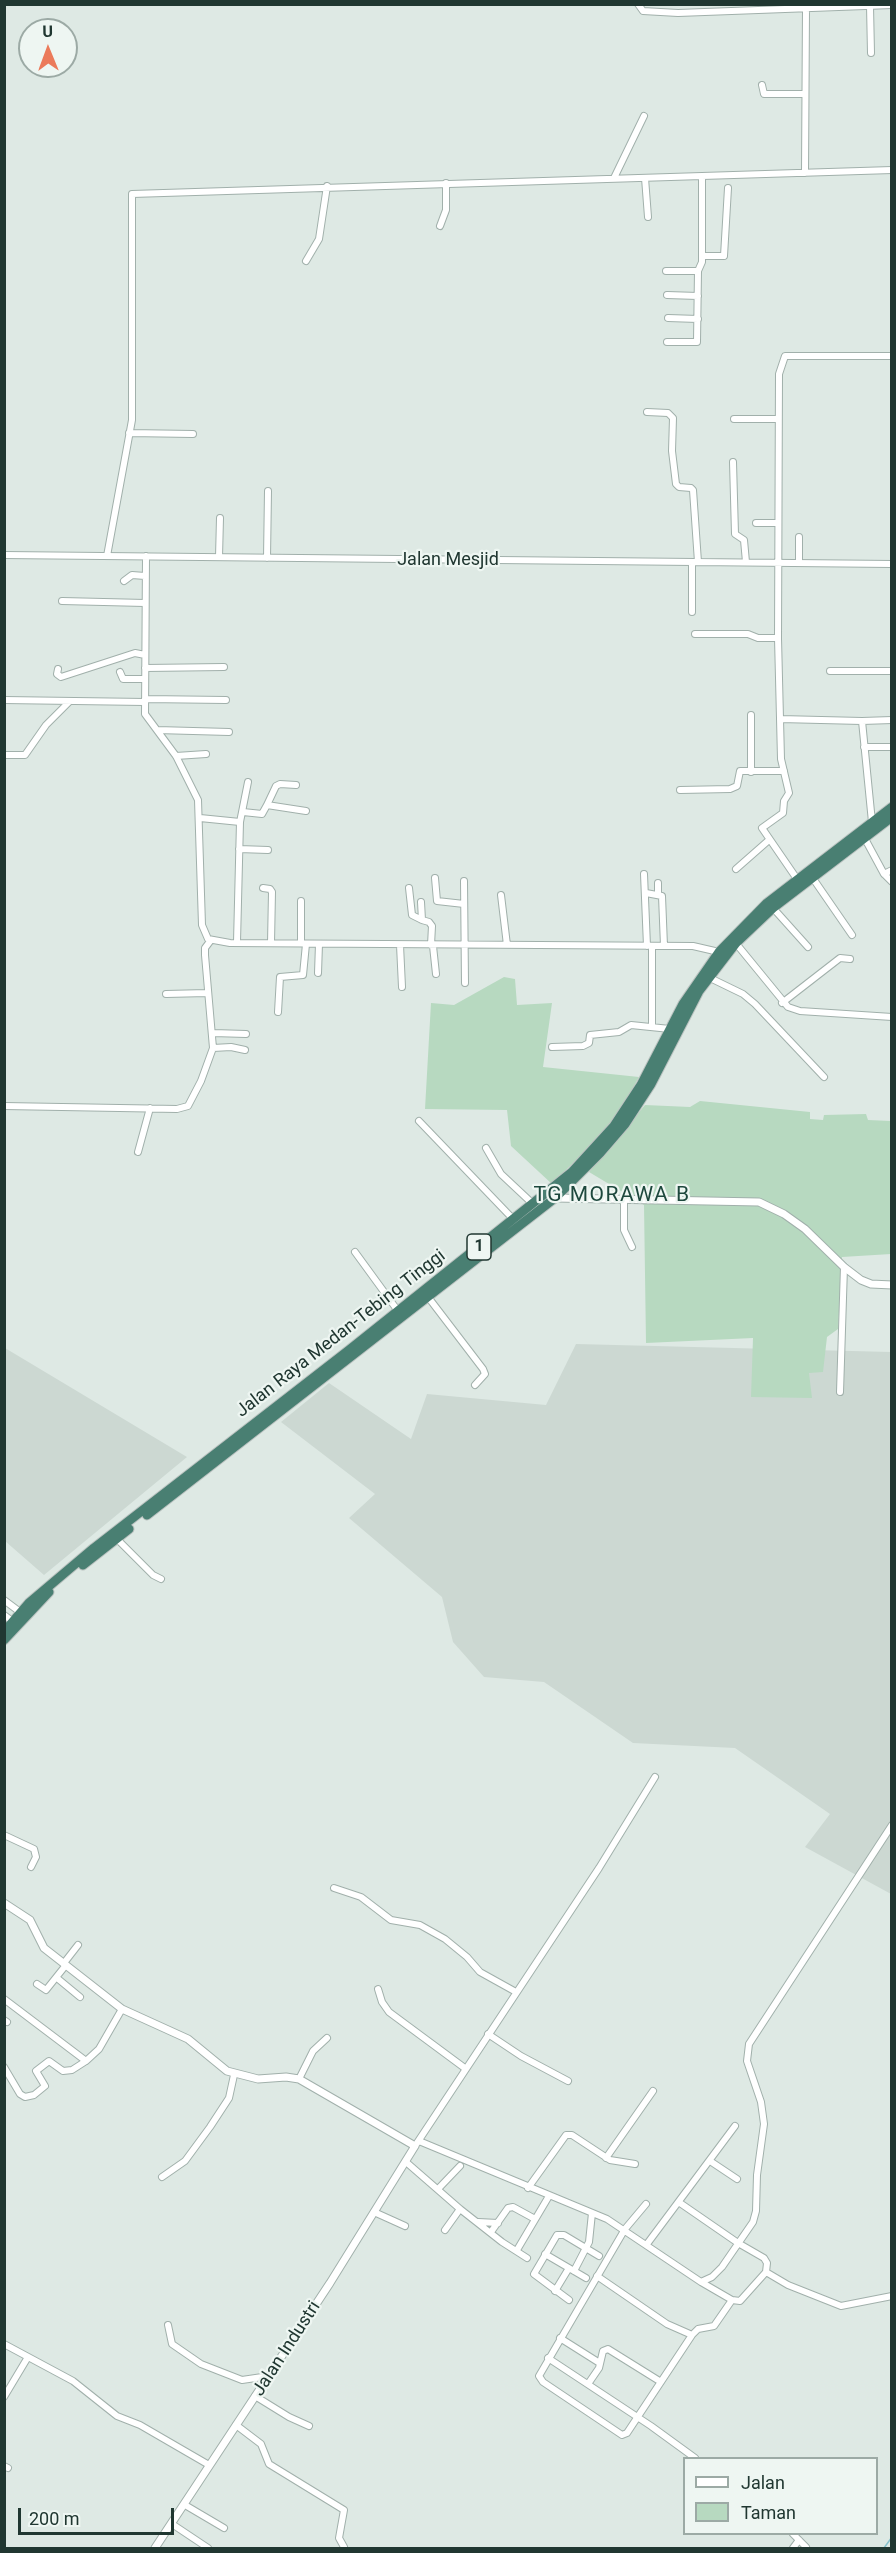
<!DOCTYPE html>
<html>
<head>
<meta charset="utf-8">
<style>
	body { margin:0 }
	#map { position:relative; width:896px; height:2553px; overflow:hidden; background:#dee9e4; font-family:Roboto,sans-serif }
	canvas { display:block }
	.frame { position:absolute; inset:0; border:6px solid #203731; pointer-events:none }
	.legend { position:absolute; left:683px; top:2457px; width:195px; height:78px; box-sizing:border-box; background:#eef6f2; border:2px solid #9caaa5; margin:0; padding:8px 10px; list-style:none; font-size:18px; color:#203731 }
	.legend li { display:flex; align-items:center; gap:12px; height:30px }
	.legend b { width:30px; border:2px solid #9caaa5 }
	.north { position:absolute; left:18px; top:18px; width:60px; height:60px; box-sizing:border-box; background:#eef6f2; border:2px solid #9caaa5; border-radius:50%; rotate:359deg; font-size:16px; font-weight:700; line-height:24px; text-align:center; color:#203731 }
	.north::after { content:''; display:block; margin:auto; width:21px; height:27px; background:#eb7a5a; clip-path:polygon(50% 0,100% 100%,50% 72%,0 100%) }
	.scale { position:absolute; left:18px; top:2508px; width:156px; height:27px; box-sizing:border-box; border:3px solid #203731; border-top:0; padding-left:8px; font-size:18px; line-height:21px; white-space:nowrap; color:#203731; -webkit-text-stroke:4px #eef6f2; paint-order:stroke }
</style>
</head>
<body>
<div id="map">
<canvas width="896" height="2553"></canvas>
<div class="frame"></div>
<ul class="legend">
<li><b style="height:8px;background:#fff"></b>Jalan</li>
<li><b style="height:16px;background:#b7d9c0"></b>Taman</li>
</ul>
<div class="north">U</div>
<div class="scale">200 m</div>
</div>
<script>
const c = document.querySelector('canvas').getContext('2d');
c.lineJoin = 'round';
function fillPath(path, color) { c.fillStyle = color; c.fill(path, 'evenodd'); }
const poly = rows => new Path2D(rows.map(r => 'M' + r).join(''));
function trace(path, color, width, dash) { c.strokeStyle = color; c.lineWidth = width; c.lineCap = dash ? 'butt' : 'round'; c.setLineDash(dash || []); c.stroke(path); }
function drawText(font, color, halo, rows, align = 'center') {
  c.font = font + ' Roboto,sans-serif'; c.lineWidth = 4.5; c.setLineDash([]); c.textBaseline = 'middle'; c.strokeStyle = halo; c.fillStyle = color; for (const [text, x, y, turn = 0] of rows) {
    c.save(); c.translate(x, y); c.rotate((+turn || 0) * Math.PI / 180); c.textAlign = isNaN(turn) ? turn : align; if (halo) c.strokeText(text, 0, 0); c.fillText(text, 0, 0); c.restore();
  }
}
const built = poly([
	[576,1344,891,1352,891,1894,805,1847,830,1814,735,1748,633,1743,544,1682,484,1677,453,1642,442,1597,349,1518,375,1494,281,1422,329,1383,411,1439,427,1394,546,1405],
	[5,1348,187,1457,44,1575,5,1541]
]);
const green = poly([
	[504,977,515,979,517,1005,552,1003,543,1067,639,1077,624,1105,607,1129,552,1184,511,1146,507,1110,425,1109,431,1003,454,1005],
	[700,1101,810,1112,810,1119,823,1120,824,1115,866,1114,868,1120,891,1121,891,1254,842,1257,838,1329,827,1337,823,1372,809,1373,812,1398,751,1397,753,1338,646,1343,644,1205,589,1172,645,1105,690,1107]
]);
const stream = poly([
	[884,2548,892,2537]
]);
const minor = poly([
	[638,4,643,11,678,13,892,5],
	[870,6,871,53],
	[762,85,764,94,805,94],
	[805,173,806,8],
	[614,178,644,116],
	[645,178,648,217],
	[440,226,446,210,446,183],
	[702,256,724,256,728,188],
	[306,261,319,239,327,186],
	[666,271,698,271],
	[667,295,698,296],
	[668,318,698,319],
	[667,342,697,342,698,271,702,262,702,176],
	[647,412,668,413,673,418,672,451,676,484,679,487,691,488,693,490,698,562],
	[734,419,778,419],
	[129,433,193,434],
	[733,462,735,534,744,540,746,562],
	[756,523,778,523],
	[799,537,799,563],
	[4,555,892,564],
	[107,556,132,420,132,194,892,170],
	[146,556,145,714,176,756,198,800,202,925,208,939,230,943,693,946,719,952],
	[219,557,220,518],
	[267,558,268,491],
	[124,581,132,575,145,576],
	[62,601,145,603],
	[692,612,692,562],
	[695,634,748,634,758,638,778,638],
	[145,668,224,667],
	[58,669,57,674,61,677,135,653,145,655],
	[830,671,892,671],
	[120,672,123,679,145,679],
	[145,699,226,700],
	[4,700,145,702],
	[751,715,751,772],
	[780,719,862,721,872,822],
	[862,721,892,720],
	[157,730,229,732],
	[864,747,891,747],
	[4,755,25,755,46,725,69,702],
	[176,756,206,754],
	[680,790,730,789,737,786,740,771,784,771],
	[267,805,276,786,280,784,296,785],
	[243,812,262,814,267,805,306,811],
	[200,818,240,822],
	[864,837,884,874,892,870],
	[239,849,268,850],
	[736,869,769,840],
	[644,874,647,946],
	[884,874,892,882],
	[812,877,852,935],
	[435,878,437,901,464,904],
	[797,879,762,828,783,813,784,801,789,793,781,759,778,638,779,374,785,356,892,356],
	[464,881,465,983],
	[658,883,658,894],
	[263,888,270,889,272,892,271,943],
	[409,888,412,915,422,920],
	[646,893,662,896,664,946],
	[501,895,507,945],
	[421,902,422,920,429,922,432,926,431,945],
	[773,908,808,947],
	[734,941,788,1007,800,1011,892,1017],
	[237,942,240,822,248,782],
	[301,943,301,901],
	[400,945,402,987],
	[433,946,436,974],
	[318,973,319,944],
	[708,977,743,994,755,1004,824,1077],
	[166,994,207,993],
	[782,1003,840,958,850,959],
	[278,1012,280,977,303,975,306,944],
	[652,1027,652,946],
	[213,1033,246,1034],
	[552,1047,583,1046,589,1043,590,1035,619,1032,631,1025,670,1029],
	[213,1048,231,1047,245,1050],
	[4,1106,177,1109,188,1106,201,1081,213,1048,205,955,205,948,211,940],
	[419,1121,514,1220],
	[486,1148,501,1174,533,1204],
	[138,1152,150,1108],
	[624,1200,624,1230,632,1247],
	[355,1252,398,1311],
	[428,1297,483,1369,485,1374,475,1385],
	[840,1392,844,1267],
	[117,1539,153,1575,161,1579],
	[4,1600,20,1612],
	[4,1615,12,1621],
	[4,1835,34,1849,36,1857,31,1867],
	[334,1888,361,1897,391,1920,420,1925,445,1939,467,1957,480,1972,516,1992],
	[64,1963,78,1945],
	[57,1978,80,1997],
	[37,1984,46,1990,66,1965],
	[378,1989,382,2002,389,2012,466,2069],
	[4,1999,86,2061,99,2049,122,2009],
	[4,2020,7,2022],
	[488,2034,521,2056,568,2081],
	[4,2067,20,2094,25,2097,34,2095,45,2086,36,2071,49,2061,63,2071,72,2070,86,2061],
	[299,2079,313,2051,327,2038],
	[419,2141,607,2219,701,2282,712,2277,722,2267,753,2222,756,2211,757,2175,764,2124,761,2102,747,2061,749,2044,892,1825],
	[417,2143,599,1868,655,1777],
	[606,2158,653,2091],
	[710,2161,737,2179],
	[406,2162,460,2209,502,2242,527,2258],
	[162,2177,185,2161,210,2127,229,2098,234,2075],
	[528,2188,566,2135,572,2135,610,2160,635,2164],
	[438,2189,460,2166],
	[680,2203,738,2243,764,2258,767,2263,766,2272],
	[646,2204,625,2229,539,2376,543,2382,622,2435,627,2433,692,2335,698,2329,714,2326,732,2300,740,2301,766,2272],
	[374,2212,405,2226],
	[478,2222,498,2223],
	[445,2230,460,2209],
	[491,2232,508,2208,513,2207,535,2219],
	[647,2244,735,2126],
	[517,2250,549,2196],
	[545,2254,586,2278],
	[574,2271,589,2242,592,2213],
	[766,2272,788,2285,841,2306,892,2296],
	[597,2276,667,2324,692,2335],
	[701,2282,732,2300],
	[555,2291,569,2268],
	[569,2300,534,2274,557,2235,564,2235,599,2256],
	[168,2325,172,2344,201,2364,242,2380,269,2376],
	[560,2338,598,2362],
	[4,2344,73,2381,117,2416,140,2425,209,2465],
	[548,2358,651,2426,695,2458],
	[588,2384,599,2368,603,2351,608,2349,661,2382],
	[255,2396,289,2417,309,2426],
	[4,2397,28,2357],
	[236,2425,261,2444,269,2464,344,2510,339,2538,344,2547],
	[4,2466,8,2468],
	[185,2505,224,2528],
	[172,2524,208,2548],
	[793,2534,806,2547],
	[793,2548,799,2540]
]);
const tertiary = poly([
	[555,1198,759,1202,784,1214,805,1229,844,1267,861,1280,871,1284,892,1285],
	[4,1903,30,1920,44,1948,122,2009,188,2039,227,2071,258,2079,286,2077,299,2079,415,2146,330,2283,155,2548]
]);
const trunk = poly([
	[147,1515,555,1198,600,1153,625,1124,651,1084,699,991,736,943,773,908,892,817],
	[83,1565,129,1529],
	[4,1632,29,1603,94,1548,349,1350,572,1172,614,1126,641,1085,683,1004,719,952,767,903,892,807],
	[4,1640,49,1592]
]);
const shields = [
	[479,1247,24]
];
const shieldNames = [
	["1",479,1247]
];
const streetNames = [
	["Jalan Mesjid",448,560],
	["Jalan Raya Medan-Tebing Tinggi",341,1334,-38],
	["Jalan Industri",287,2349,-57]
];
const quarterNames = [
	["TG MORAWA B",612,1196]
];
fillPath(built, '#ccd8d2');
fillPath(green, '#b7d9c0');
trace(stream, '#87c3cc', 1.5);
trace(minor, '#a1b0ab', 8);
trace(tertiary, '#a1b0ab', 9);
trace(trunk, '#bcc3c1', 11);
trace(minor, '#fff', 6);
trace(tertiary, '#fff', 7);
trace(trunk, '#497f72', 9);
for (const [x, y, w] of shields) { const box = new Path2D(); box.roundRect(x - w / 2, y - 13, w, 26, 4.5); c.fillStyle = '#eef6f2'; c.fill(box); trace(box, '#203731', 1.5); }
drawText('bold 16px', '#203731', null, shieldNames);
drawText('18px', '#203731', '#eef6f2', streetNames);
c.letterSpacing = '1.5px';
drawText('21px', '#1d483d', '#eef6f2', quarterNames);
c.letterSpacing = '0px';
</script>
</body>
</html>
